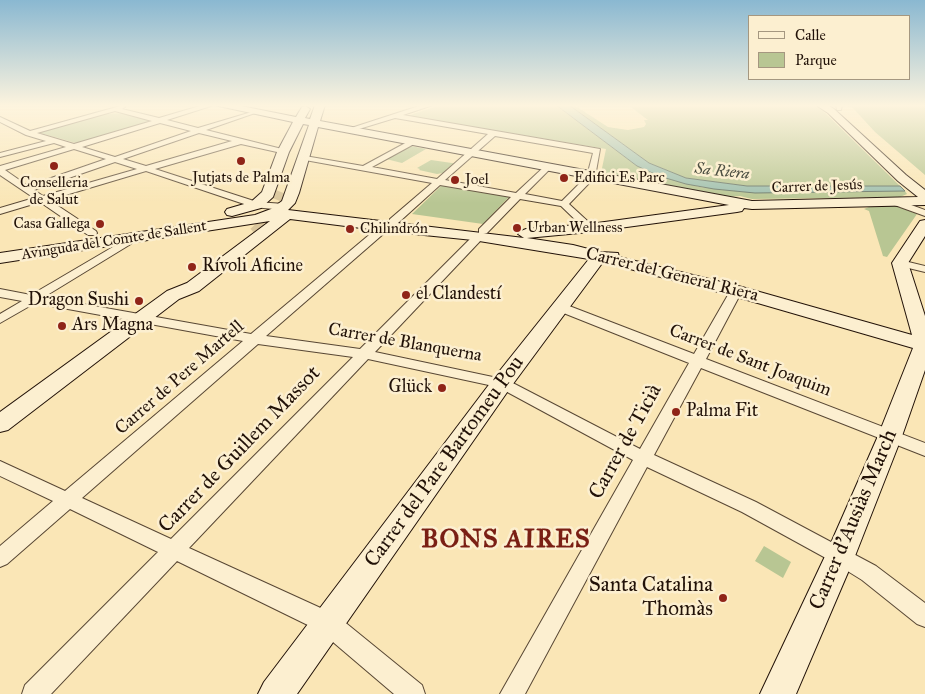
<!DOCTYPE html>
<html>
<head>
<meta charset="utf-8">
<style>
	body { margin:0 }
	#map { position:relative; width:925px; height:694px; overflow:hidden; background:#fae6b6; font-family:"IM FELL Great Primer",serif }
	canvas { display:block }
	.legend { position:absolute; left:748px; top:15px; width:162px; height:65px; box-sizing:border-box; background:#fcefd0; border:1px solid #a59780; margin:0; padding:6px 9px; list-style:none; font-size:15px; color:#221208 }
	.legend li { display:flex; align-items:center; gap:10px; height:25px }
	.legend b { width:25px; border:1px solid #a59780 }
</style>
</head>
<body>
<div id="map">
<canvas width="925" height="694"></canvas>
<ul class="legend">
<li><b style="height:6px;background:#fcefd0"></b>Calle</li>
<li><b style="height:14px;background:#b8c693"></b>Parque</li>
</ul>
</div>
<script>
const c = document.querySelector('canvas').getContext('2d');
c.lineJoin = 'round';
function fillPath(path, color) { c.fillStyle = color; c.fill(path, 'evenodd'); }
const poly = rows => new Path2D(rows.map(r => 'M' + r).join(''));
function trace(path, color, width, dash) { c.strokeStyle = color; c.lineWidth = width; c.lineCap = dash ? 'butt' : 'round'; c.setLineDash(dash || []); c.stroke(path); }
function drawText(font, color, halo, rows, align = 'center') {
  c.font = font + ' "IM FELL Great Primer",serif'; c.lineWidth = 5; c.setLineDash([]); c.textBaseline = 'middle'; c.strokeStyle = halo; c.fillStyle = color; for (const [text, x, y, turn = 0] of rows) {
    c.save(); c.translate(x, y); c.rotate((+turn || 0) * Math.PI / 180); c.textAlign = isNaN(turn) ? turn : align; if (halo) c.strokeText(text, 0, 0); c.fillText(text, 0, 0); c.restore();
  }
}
const green = poly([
	[440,105,556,105,637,166,659,176,700,187,746,192,905,191,907,194,900,197,752,199,740,196,729,197,601,173,606,149,407,116],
	[569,105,574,105,608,127,628,130,644,127,646,124,644,120,648,120,628,105,812,105,820,108,900,186,747,186,686,178,649,163],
	[925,105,925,175,875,132,852,107,844,106],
	[122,113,153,121,79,144,37,132,103,114],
	[411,146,426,149,402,163,386,159],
	[431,160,452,163,454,163,443,173,437,174,419,170,420,169,417,168],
	[442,185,509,197,483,224,412,214],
	[894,205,917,214,887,257,883,256,869,211,864,209,869,207],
	[764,546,791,562,783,578,755,561]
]);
const water = poly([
	[556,105,569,105,649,163,686,178,747,186,900,186,905,191,755,193,714,189,686,184,659,176,637,166,556,105]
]);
const secondaryTunnel = poly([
	[255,234,269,222,281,192]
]);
const street = poly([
	[124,105,125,107,122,109,159,118,203,105,214,105,167,120,198,128,255,111,255,113,206,130,286,150,286,154,241,144,155,169,257,202,284,204,289,207,284,210,253,207,146,171,49,200,96,231,97,233,96,235,88,235,40,202,0,214,0,208,34,198,0,175,0,166,66,147,54,143,0,157,0,153,46,141,26,135,0,122,0,117,30,131,124,105],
	[115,111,152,121,74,144,37,133,115,111],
	[160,123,191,131,115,157,82,147,160,123],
	[199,133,232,141,146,166,123,159,199,133],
	[74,149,106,159,28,186,5,170,74,149],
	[115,162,137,169,43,196,34,190,115,162],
	[422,105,433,105,403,115,600,149,595,177,569,204,595,228,590,231,586,230,561,206,520,199,487,233,483,234,483,238,375,352,507,380,640,449,689,363,556,310,554,307,560,303,564,304,694,354,732,288,740,288,742,291,706,359,925,443,925,456,701,368,654,455,756,502,876,566,925,603,925,627,917,624,862,580,833,562,742,512,647,467,525,694,500,694,633,460,498,387,368,359,189,548,336,615,422,685,425,694,394,694,320,631,177,561,51,694,22,694,25,685,158,552,70,509,7,564,0,567,0,546,53,501,0,476,0,461,65,491,243,341,35,303,0,323,0,314,22,301,0,297,0,289,31,295,135,234,139,235,140,237,139,239,44,297,251,334,381,225,385,224,390,227,389,229,266,336,360,349,475,234,479,233,479,229,511,197,440,185,398,223,394,224,390,223,390,219,432,183,305,160,301,158,305,156,363,166,411,140,415,142,414,144,372,167,437,179,488,134,395,118,349,132,345,130,422,105],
	[495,136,593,153,587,176,562,201,525,194,549,170,549,166,546,165,516,193,445,180,495,136],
	[258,344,353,357,171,539,82,498,258,344],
	[836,105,842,105,841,110,837,110,836,105],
	[892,198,925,210,925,216,889,203,887,201,892,198],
	[900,260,925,266,925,272,896,265,894,263,896,261,900,260]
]);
const secondary = poly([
	[214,105,236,105,296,117,302,107,305,106,310,109,305,118,310,119,315,105,325,105,320,121,752,201,918,197,898,181,828,113,816,105,828,105,834,109,906,175,925,190,925,205,752,209,744,208,742,211,737,212,590,232,527,238,573,245,600,252,618,253,619,257,742,287,912,335,892,263,920,221,925,220,925,236,908,263,925,316,925,370,902,436,855,556,796,694,760,694,827,552,878,436,913,348,730,295,603,262,510,388,297,694,258,694,264,682,494,378,589,259,473,240,385,231,290,219,199,291,179,299,8,430,0,432,0,412,167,291,187,283,270,221,0,263,0,253,255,215,271,209,282,201,309,125,303,124,289,152,273,197,261,208,232,216,227,215,225,212,227,209,251,202,262,192,277,152,293,122,214,105],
	[318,127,729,205,590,224,526,229,521,231,518,234,524,238,288,210,295,203,299,193,318,127]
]);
const markers = [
	[241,161,5,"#8f2418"],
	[54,166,5,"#8f2418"],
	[564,178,5,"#8f2418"],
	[455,180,5,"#8f2418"],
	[100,224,5,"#8f2418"],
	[517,228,5,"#8f2418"],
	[350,229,5,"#8f2418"],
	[192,267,5,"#8f2418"],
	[406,295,5,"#8f2418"],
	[139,301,5,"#8f2418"],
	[62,326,5,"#8f2418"],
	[442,388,5,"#8f2418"],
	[676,412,5,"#8f2418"],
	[723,598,5,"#8f2418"]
];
const farPoinames = [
	["Jutjats de Palma",241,178,"center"],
	["Edifici Es Parc",574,178],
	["Joel",465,180],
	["Conselleria",54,183,"center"],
	["de Salut",54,200,"center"],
	["Casa Gallega",90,224,"right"],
	["Urban Wellness",527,228],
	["Chilindrón",360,229]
];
const farStreetnames = [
	["Carrer de Jesús",817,187,-2],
	["Avinguda del Comte de Sallent",114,241,-9]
];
const farWaternames = [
	["Sa Riera",722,172,6]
];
const poiNames = [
	["Rívoli Aficine",202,267],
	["el Clandestí",416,295],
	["Dragon Sushi",129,301,"right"],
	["Ars Magna",72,326],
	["Glück",432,388,"right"],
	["Palma Fit",686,412]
];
const streetNames = [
	["Carrer del General Riera",672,275,14],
	["Carrer de Blanquerna",405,343,10],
	["Carrer de Sant Joaquim",750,361,21],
	["Carrer de Pere Martell",180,378,-41]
];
const nearStreetnames = [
	["Carrer de Ticià",626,442,-61],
	["Carrer de Guillem Massot",240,450,-46],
	["Carrer del Pare Bartomeu Pou",445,462,-54],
	["Carrer d'Ausiàs March",854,520,-67]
];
const nearPoinames = [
	["Santa Catalina",713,586],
	["Thomàs",713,610]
];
const nearDistrictnames = [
	["BONS AIRES",506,541]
];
fillPath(green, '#b8c693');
fillPath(water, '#9ebfaf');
trace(water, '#6c7a6c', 1);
trace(secondaryTunnel, '#dac69c', 14, [14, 7]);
trace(street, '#584734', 2);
trace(secondary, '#221208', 2);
fillPath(street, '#fcefd0');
fillPath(secondary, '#fcefd0');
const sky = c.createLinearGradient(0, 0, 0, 203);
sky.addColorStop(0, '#8ab8d1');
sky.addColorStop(0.52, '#fdf4de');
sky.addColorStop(1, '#fdf4de00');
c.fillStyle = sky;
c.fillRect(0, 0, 925, 203);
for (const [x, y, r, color] of markers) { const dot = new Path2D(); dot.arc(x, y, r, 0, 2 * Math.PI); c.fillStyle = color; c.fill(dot); trace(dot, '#fcefd0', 2); }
drawText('15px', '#221208', '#fcefd0', farPoinames, 'left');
drawText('15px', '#221208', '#fcefd0', farStreetnames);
drawText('italic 16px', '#4d4f42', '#fcefd0', farWaternames);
drawText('18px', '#221208', '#fcefd0', poiNames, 'left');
drawText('18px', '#221208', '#fcefd0', streetNames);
drawText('21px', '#221208', '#fcefd0', nearStreetnames);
drawText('21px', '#221208', '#fcefd0', nearPoinames, 'right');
c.letterSpacing = '1px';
drawText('bold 26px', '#7a1f14', '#fcefd0', nearDistrictnames);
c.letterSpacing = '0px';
</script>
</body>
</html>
